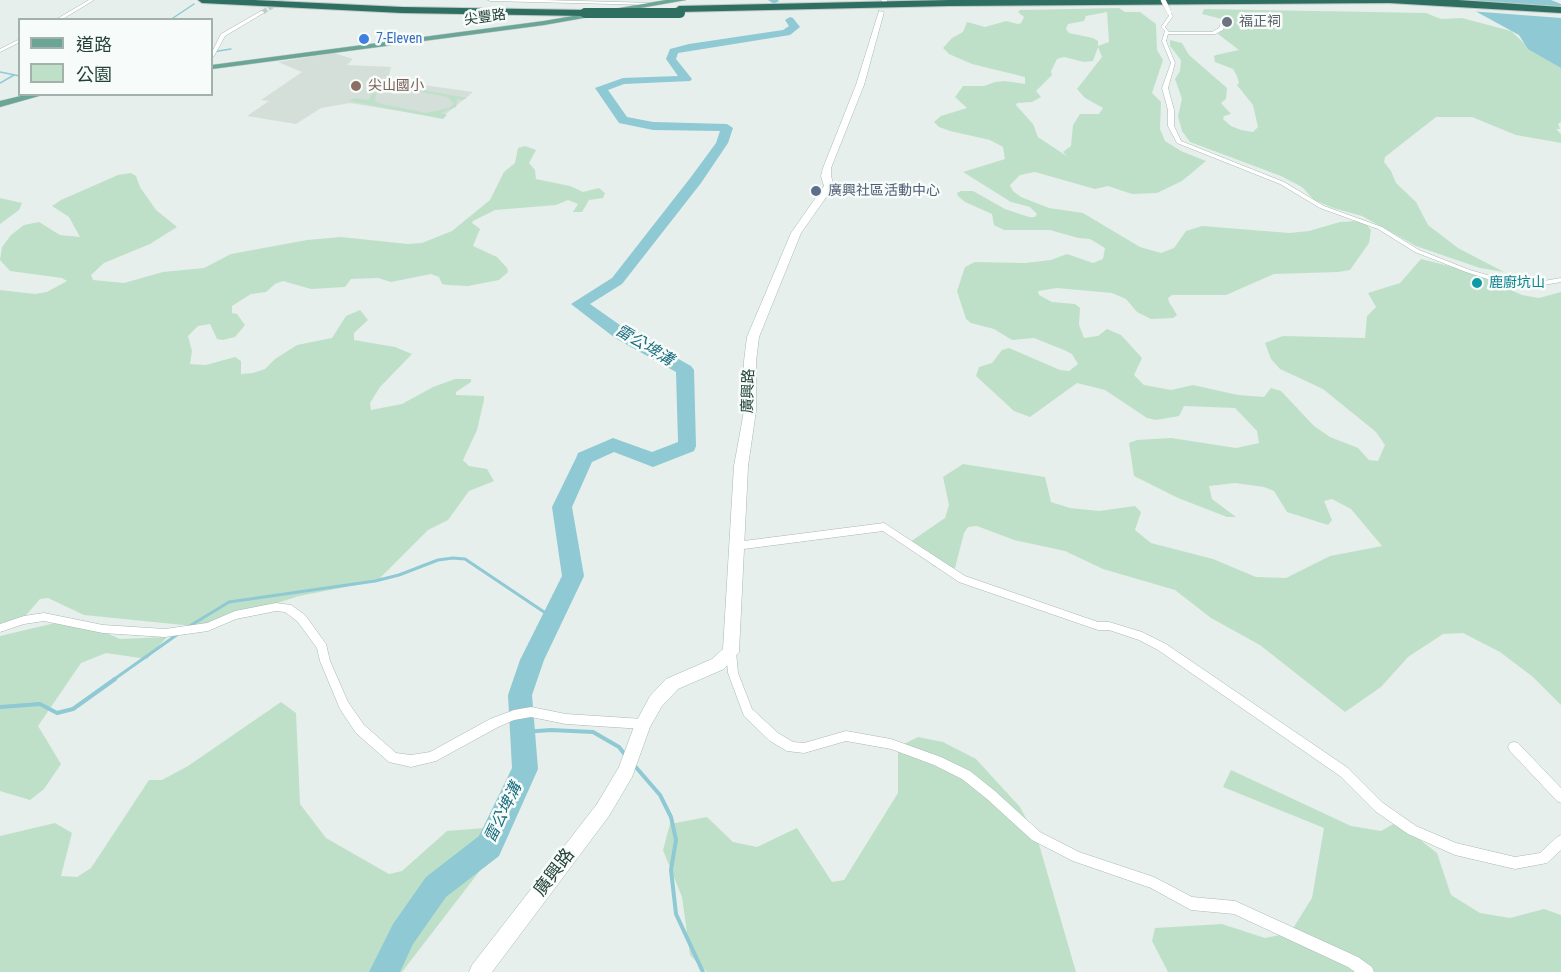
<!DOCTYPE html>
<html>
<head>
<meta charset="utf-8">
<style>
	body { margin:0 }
	#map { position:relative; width:1561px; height:972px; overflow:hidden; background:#e6efeb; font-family:"Roboto Condensed","Noto Sans TC",sans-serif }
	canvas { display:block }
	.legend { position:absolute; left:18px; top:18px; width:195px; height:78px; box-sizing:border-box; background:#f7fbf9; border:2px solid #a3b1ad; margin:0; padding:8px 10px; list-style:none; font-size:18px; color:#24423a }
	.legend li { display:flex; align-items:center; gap:12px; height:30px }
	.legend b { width:30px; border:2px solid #a3b1ad }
</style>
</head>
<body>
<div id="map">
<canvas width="1561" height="972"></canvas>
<ul class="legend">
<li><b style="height:8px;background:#6aa596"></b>道路</li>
<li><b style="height:16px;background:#bfe0c8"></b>公園</li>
</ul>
</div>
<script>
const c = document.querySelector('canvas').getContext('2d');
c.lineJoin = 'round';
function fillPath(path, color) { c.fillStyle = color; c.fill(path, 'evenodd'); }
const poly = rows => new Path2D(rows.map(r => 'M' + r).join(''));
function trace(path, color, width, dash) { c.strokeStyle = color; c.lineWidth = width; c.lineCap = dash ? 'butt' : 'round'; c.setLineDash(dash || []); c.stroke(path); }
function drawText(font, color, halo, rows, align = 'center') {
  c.font = font + ' "Roboto Condensed","Noto Sans TC",sans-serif'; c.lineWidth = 5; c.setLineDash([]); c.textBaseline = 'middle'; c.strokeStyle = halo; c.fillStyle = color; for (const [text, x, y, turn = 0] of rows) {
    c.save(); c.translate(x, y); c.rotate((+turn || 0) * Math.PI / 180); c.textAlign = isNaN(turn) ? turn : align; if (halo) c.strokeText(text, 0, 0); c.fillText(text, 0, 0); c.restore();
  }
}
const built = poly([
	[334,53,353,59,347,65,391,67,388,80,473,92,441,118,350,103,321,108,296,124,247,116,269,101,261,100,302,72,278,62]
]);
const green = poly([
	[1119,8,1125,12,1140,12,1156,24,1157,50,1163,60,1152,93,1161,102,1160,129,1165,141,1181,151,1206,161,1182,181,1157,193,1132,194,1108,186,1095,189,1035,172,1020,175,1010,185,1013,191,1021,197,1049,208,1083,213,1140,247,1161,253,1174,248,1186,231,1202,226,1289,233,1309,231,1340,222,1358,221,1365,223,1371,230,1369,243,1350,270,1338,272,1274,274,1226,295,1172,295,1168,298,1169,302,1177,315,1173,318,1151,319,1137,312,1126,299,1112,293,1057,288,1038,291,1039,295,1052,302,1075,304,1080,308,1079,325,1084,338,1098,336,1107,329,1121,335,1142,358,1134,375,1144,385,1171,390,1193,385,1238,395,1264,397,1271,388,1281,391,1314,426,1330,437,1358,448,1369,460,1378,461,1385,445,1376,432,1323,389,1280,369,1271,359,1265,343,1283,336,1365,338,1367,316,1376,307,1368,293,1400,283,1421,259,1469,271,1522,295,1539,298,1561,292,1561,705,1533,677,1500,652,1463,633,1443,634,1408,657,1381,687,1345,712,1260,645,1211,618,1175,590,1103,569,1065,551,1014,540,977,526,968,527,964,533,955,568,935,567,920,556,910,542,945,518,949,505,943,477,963,464,1045,477,1051,502,1070,508,1099,511,1135,506,1141,512,1135,530,1151,543,1213,559,1256,577,1286,578,1330,556,1382,546,1351,509,1332,499,1324,501,1332,520,1328,525,1287,512,1274,491,1264,487,1235,483,1209,486,1212,499,1236,517,1227,517,1178,498,1134,476,1129,443,1137,440,1171,438,1236,448,1259,443,1257,431,1235,408,1184,406,1179,416,1156,420,1147,418,1105,390,1077,383,1030,417,1014,411,976,376,979,367,992,363,1002,350,1009,348,1060,370,1069,371,1078,364,1072,354,1064,350,1034,338,1012,340,994,329,971,323,966,319,957,291,965,267,975,262,1025,263,1051,260,1067,254,1093,263,1103,259,1105,248,1090,239,1078,238,1050,230,1004,230,994,225,992,214,965,202,958,196,957,193,961,191,973,191,1005,209,1029,217,1035,217,1037,214,1030,207,1011,202,963,172,1005,159,1003,147,990,140,950,131,939,127,934,122,941,116,967,108,955,97,963,86,984,86,995,82,1005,81,1025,84,1025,77,972,64,949,54,943,48,952,38,963,32,967,22,985,27,1006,21,1018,24,1021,23,1024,17,1018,12,1020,10],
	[1107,12,1109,42,1098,46,1098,41,1093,38,1069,33,1066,29,1068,24,1084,21,1086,16],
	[1098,47,1102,57,1077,89,1085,98,1103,108,1099,114,1080,114,1073,125,1071,146,1063,152,1068,157,1038,137,1033,124,1016,105,1017,103,1032,102,1041,97,1036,91,1052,75,1051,71,1057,59,1064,57,1084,62,1093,61],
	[1204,9,1426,13,1441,19,1462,18,1511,31,1528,47,1561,68,1561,122,1558,124,1560,129,1556,129,1561,134,1561,143,1516,135,1472,117,1436,117,1385,157,1384,162,1391,171,1396,183,1416,202,1428,225,1458,248,1504,272,1480,268,1416,246,1362,216,1333,208,1314,200,1302,187,1281,176,1190,142,1182,131,1178,116,1182,99,1175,79,1180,71,1181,60,1170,46,1170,40,1182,43,1189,55,1227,88,1226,99,1221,103,1231,114,1224,116,1223,119,1231,126,1241,130,1253,132,1258,127,1253,105,1237,85,1239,83,1237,76,1233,69,1215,62,1214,56,1216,55,1239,50,1218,34,1226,26,1226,20,1202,14],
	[389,84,467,98,463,100,457,99,456,107,441,113,447,115,443,119,349,101,354,98,369,100,372,94,390,87,385,86],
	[401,88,448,97,454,104,449,108,426,113,378,103,375,101,376,93,386,89],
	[525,146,536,150,529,163,535,170,536,179,570,186,583,192,599,188,605,193,603,198,589,200,582,212,573,212,578,204,568,200,556,205,495,210,473,221,472,223,480,229,473,246,497,257,507,268,508,272,499,280,468,286,448,285,442,284,439,277,431,274,391,282,378,278,351,279,345,287,311,289,283,281,275,284,266,292,251,294,232,306,232,313,237,314,245,325,235,337,223,340,217,339,210,324,198,326,188,336,192,351,190,364,206,365,235,357,241,361,241,374,253,373,265,369,275,359,297,345,332,338,346,316,360,310,368,320,354,333,354,340,395,347,412,354,380,387,370,403,371,410,402,404,433,387,455,379,471,379,471,382,456,392,456,395,484,396,484,400,477,430,463,460,469,466,487,469,494,481,469,491,448,520,428,530,377,581,299,596,221,621,193,626,84,615,48,598,40,599,20,622,0,628,0,290,35,294,47,292,67,281,62,278,10,271,0,260,2,247,11,235,24,225,39,222,60,235,80,237,69,217,52,206,61,200,118,175,131,173,136,176,140,187,156,210,177,227,150,244,104,263,91,275,93,280,124,283,163,272,204,268,231,254,307,240,341,237,408,244,422,243,452,231,490,200,504,172,515,163,518,148],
	[0,198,22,203,19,210,0,224],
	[55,623,91,626,120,639,167,637,147,659,106,653,81,663,38,726,61,764,44,789,30,800,0,791,0,636],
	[281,702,296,713,300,804,326,838,389,874,402,871,447,831,484,828,482,868,402,972,0,972,0,836,55,823,72,833,61,876,77,877,91,868,149,780,162,780,188,766],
	[918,737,943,742,976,759,1020,807,1038,841,1076,972,707,972,690,955,682,897,663,850,670,824,707,817,733,842,757,847,797,828,832,882,844,880,898,793,898,747],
	[1231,770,1351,826,1381,831,1397,822,1437,853,1451,895,1480,913,1510,918,1544,909,1561,915,1561,972,1168,972,1152,941,1155,928,1222,924,1265,938,1290,933,1312,898,1324,828,1223,787]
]);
const water = poly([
	[1455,0,1551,0,1561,4,1561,68,1528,49,1519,35]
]);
const pier = poly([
	[1452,0,1561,7,1561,18,1469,11]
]);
const streamFar2 = poly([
	[170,20,194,4],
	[212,52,231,49],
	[0,72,20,76],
	[0,83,14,75]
]);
const streamFar1 = poly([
	[188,627,229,602,375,581,399,575,438,560,453,558,465,559,553,618],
	[113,680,178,634]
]);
const stream = poly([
	[0,707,40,704,57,713,73,709,115,679],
	[523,732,551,730,593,732,619,747,626,756],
	[634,765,660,795,671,817,676,840,671,870,676,914,703,972]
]);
const river = poly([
	[768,0,778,0,779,1,774,4,768,0],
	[790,17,793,18,800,27,790,35,678,53,676,59,692,79,690,81,624,84,608,90,627,117,653,122,727,124,733,128,728,143,701,183,622,284,590,304,627,330,691,366,694,370,696,446,694,451,653,467,614,452,592,462,572,507,584,576,544,660,532,695,538,769,534,778,499,856,446,897,413,944,400,972,369,972,393,924,426,877,479,836,512,768,508,695,520,660,562,576,552,507,576,458,578,453,613,438,652,452,678,442,676,372,615,338,571,304,612,278,691,177,716,143,720,131,653,130,619,123,595,88,623,78,678,76,666,59,670,49,689,44,783,30,789,26,785,20,790,17]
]);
const streetTunnel = poly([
	[263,12,283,0]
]);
const street = poly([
	[89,0,94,0,61,20,55,20,89,0],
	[488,0,543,0,654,3,656,4,654,5,490,1,488,0],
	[261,11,265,12,225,36,214,56,212,57,212,52,221,34,261,11],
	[1169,11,1173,16,1165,27,1169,32,1212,32,1219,28,1223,18,1227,19,1223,30,1215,34,1168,34,1166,41,1175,63,1168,88,1174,110,1174,126,1181,141,1284,182,1324,206,1382,227,1419,250,1470,270,1501,279,1532,283,1561,278,1561,282,1532,287,1500,283,1466,272,1415,252,1378,229,1320,208,1280,184,1177,143,1168,126,1168,110,1162,88,1171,63,1162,41,1165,31,1161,27,1169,16,1167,12,1169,11],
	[20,39,20,42,0,52,0,49,20,39],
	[884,523,965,576,1098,622,1109,622,1142,632,1166,644,1348,768,1383,803,1416,826,1456,843,1515,857,1540,853,1557,837,1561,835,1561,850,1547,863,1515,869,1455,855,1408,834,1375,811,1340,776,1158,650,1139,640,1109,630,1098,630,959,582,883,531,736,550,733,549,731,546,733,543,736,542,884,523],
	[276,603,291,605,305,615,326,644,330,661,348,702,364,725,396,753,411,755,430,752,490,719,514,710,531,707,566,714,643,719,647,720,649,724,647,728,643,729,566,724,531,717,514,720,498,727,436,761,411,767,389,762,356,733,340,709,320,661,317,648,297,621,285,612,276,611,236,619,208,631,165,637,103,633,44,621,24,624,0,632,0,624,24,616,44,613,103,625,165,629,207,623,235,611,276,603],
	[731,647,735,649,736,652,738,673,752,709,778,733,793,742,804,743,846,731,891,739,941,757,970,771,995,791,1040,832,1079,852,1154,877,1192,897,1235,901,1358,957,1372,967,1374,972,1355,972,1348,967,1234,914,1191,910,1151,888,1073,861,1032,840,987,799,962,779,934,765,891,749,846,741,804,753,787,751,770,741,744,716,728,673,726,652,727,649,731,647],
	[1514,742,1518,743,1561,788,1561,803,1557,801,1510,751,1508,747,1510,743,1514,742]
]);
const secondary = poly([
	[881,0,887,0,887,1,884,3,881,0],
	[879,11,884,12,864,85,831,168,831,176,834,186,801,233,759,337,756,361,756,411,748,466,739,652,724,669,678,689,662,706,650,727,632,777,609,816,492,972,469,972,472,965,597,804,619,767,635,724,650,696,666,679,712,659,723,649,734,466,744,411,744,361,747,337,791,233,824,186,821,176,823,168,856,85,879,11]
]);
const primary = poly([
	[666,0,686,0,544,25,212,69,212,65,544,21,666,0],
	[29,94,46,94,0,107,0,101,29,94]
]);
const highway = poly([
	[198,0,254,0,402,7,585,10,589,13,585,16,402,13,202,3,198,0],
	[949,0,1458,0,1561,7,1561,13,1389,3,949,6,679,12,675,9,679,6,949,0]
]);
const streetBridge = poly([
	[1163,0,1169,12]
]);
const highwayBridge = poly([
	[585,13,680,13]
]);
const markers = [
	[1227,22,6,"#6b7280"],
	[364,39,6,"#3f7fe0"],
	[356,86,6,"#8d6e63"],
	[816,191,6,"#5c6f8a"],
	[1477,283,6,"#0f9aa8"]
];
const farStreetnames = [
	["尖豐路",485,18,-8]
];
const farWorshipnames = [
	["福正祠",1239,22]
];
const farShopnames = [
	["7-Eleven",376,39]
];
const farEducationnames = [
	["尖山國小",368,86]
];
const farServicenames = [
	["廣興社區活動中心",828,191]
];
const farCulturenames = [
	["鹿廚坑山",1489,283]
];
const streetNames = [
	["廣興路",749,391,-88]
];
const waterNames = [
	["雷公埤溝",644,346,31],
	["雷公埤溝",504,813,-64]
];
const nearStreetnames = [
	["廣興路",555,873,-53]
];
fillPath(built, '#d4dfda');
fillPath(green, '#bfe0c8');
fillPath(water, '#8ec9d4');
fillPath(pier, '#e6efeb');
trace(streamFar2, '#8ec9d4', 1.5);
trace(streamFar1, '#8ec9d4', 3);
trace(stream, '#8ec9d4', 4);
fillPath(river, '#8ec9d4');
trace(streetTunnel, '#bfccc8', 4.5, [4.5, 2]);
trace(street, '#a8b8b2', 1);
trace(secondary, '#a4bbb3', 1);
trace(primary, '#c2cac8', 1);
trace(highway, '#c2cac8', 2);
fillPath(street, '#fff');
fillPath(secondary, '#fff');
fillPath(primary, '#6aa596');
fillPath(highway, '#2f6f62');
trace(streetBridge, '#a8b8b2', 5, []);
trace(highwayBridge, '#c2cac8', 10, []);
trace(streetBridge, '#fff', 4.5);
trace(highwayBridge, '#2f6f62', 10);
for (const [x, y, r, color] of markers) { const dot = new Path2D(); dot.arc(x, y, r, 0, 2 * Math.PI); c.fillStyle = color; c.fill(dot); trace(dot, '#f7fbf9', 2); }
drawText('14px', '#24423a', '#f7fbf9', farStreetnames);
drawText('14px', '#5b616d', '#f7fbf9', farWorshipnames, 'left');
drawText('14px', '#366cbe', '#f7fbf9', farShopnames, 'left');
drawText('14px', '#785e54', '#f7fbf9', farEducationnames, 'left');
drawText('14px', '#4e5e75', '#f7fbf9', farServicenames, 'left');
drawText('14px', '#0d838f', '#f7fbf9', farCulturenames, 'left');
drawText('15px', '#24423a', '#f7fbf9', streetNames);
drawText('italic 16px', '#1c6f80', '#f7fbf9', waterNames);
drawText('18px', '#24423a', '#f7fbf9', nearStreetnames);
</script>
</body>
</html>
